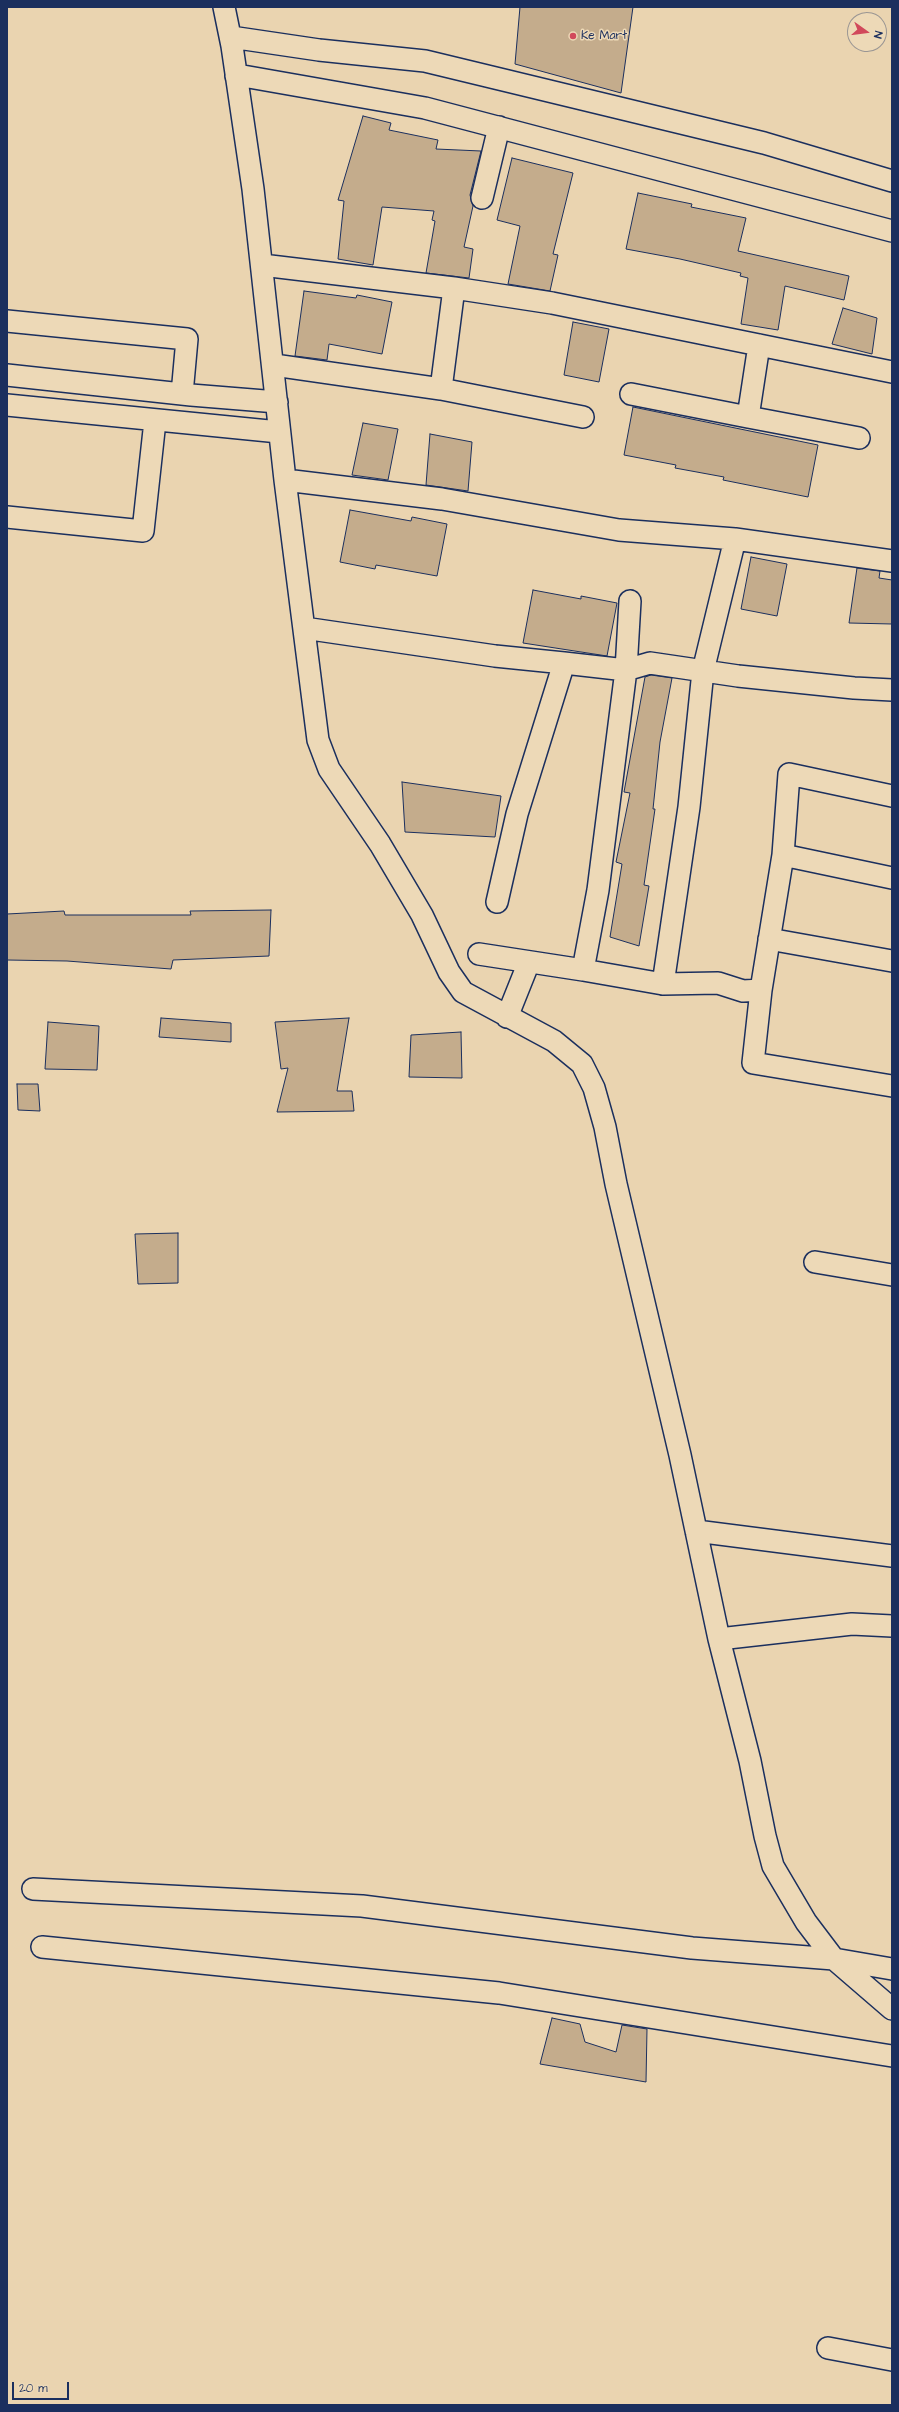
<!DOCTYPE html>
<html>
<head>
<meta charset="utf-8">
<style>
	body { margin:0 }
	#map { position:relative; width:899px; height:2412px; overflow:hidden; background:#ead4b0; font-family:"Architects Daughter",sans-serif }
	canvas { display:block }
	.frame { position:absolute; inset:0; border:8px solid #1b2f5e; pointer-events:none }
	.north { position:absolute; left:847px; top:12px; width:40px; height:40px; box-sizing:border-box; background:#edd9b7; border:1px solid #999593; border-radius:50%; rotate:104deg; font-size:11px; font-weight:700; line-height:16px; text-align:center; color:#1b2f5e }
	.north::after { content:''; display:block; margin:auto; width:14px; height:18px; background:#d1495b; clip-path:polygon(50% 0,100% 100%,50% 72%,0 100%) }
	.scale { position:absolute; left:12px; top:2382px; width:57px; height:18px; box-sizing:border-box; border:2px solid #1b2f5e; border-top:0; padding-left:5px; font-size:12px; line-height:14px; white-space:nowrap; color:#1b2f5e; -webkit-text-stroke:3px #edd9b7; paint-order:stroke }
</style>
</head>
<body>
<div id="map">
<canvas width="899" height="2412"></canvas>
<div class="frame"></div>
<div class="north">N</div>
<div class="scale">20 m</div>
</div>
<script>
const c = document.querySelector('canvas').getContext('2d');
c.lineJoin = 'round';
function fillPath(path, color) { c.fillStyle = color; c.fill(path, 'evenodd'); }
const poly = rows => new Path2D(rows.map(r => 'M' + r).join(''));
function trace(path, color, width, dash) { c.strokeStyle = color; c.lineWidth = width; c.lineCap = dash ? 'butt' : 'round'; c.setLineDash(dash || []); c.stroke(path); }
function drawText(font, color, halo, rows, align = 'center') {
  c.font = font + ' "Architects Daughter",sans-serif'; c.lineWidth = 3; c.setLineDash([]); c.textBaseline = 'middle'; c.strokeStyle = halo; c.fillStyle = color; for (const [text, x, y, turn = 0] of rows) {
    c.save(); c.translate(x, y); c.rotate((+turn || 0) * Math.PI / 180); c.textAlign = isNaN(turn) ? turn : align; if (halo) c.strokeText(text, 0, 0); c.fillText(text, 0, 0); c.restore();
  }
}
const building = poly([
	[520,7,633,7,621,93,515,64,520,7],
	[363,116,391,123,389,130,438,140,436,149,481,151,470,195,473,206,464,247,473,249,469,278,426,273,435,221,432,220,434,211,382,207,373,265,338,259,344,201,338,200,363,116],
	[512,158,573,173,553,254,558,255,550,291,508,284,520,226,497,220,512,158],
	[638,193,692,204,691,207,746,218,738,251,849,276,844,300,785,286,778,330,741,324,748,278,740,276,741,273,680,259,626,249,638,193],
	[304,291,356,298,357,295,392,302,382,354,329,344,327,360,295,356,304,291],
	[843,308,877,318,872,354,832,344,843,308],
	[573,322,609,329,599,382,564,375,573,322],
	[633,407,818,445,808,497,723,480,724,477,675,468,676,465,624,455,633,407],
	[363,423,398,429,388,480,352,475,363,423],
	[430,434,472,442,468,491,426,485,430,434],
	[350,510,411,521,412,517,447,524,437,576,376,565,375,569,340,562,350,510],
	[751,557,787,564,777,616,741,609,751,557],
	[857,568,880,571,879,578,892,580,892,624,849,623,857,568],
	[533,590,581,599,581,596,617,603,607,656,523,643,533,590],
	[651,675,672,678,660,742,653,809,655,809,644,885,649,886,639,946,610,937,622,864,616,862,630,793,624,792,645,677,651,675],
	[402,782,501,796,495,837,405,832,402,782],
	[271,910,269,956,173,960,171,969,67,961,7,960,7,914,64,911,65,915,191,915,190,911,271,910],
	[161,1018,231,1023,231,1042,159,1037,161,1018],
	[349,1018,337,1091,352,1091,354,1111,277,1112,288,1068,281,1069,275,1022,349,1018],
	[48,1022,99,1026,97,1070,45,1069,48,1022],
	[461,1032,462,1078,409,1077,411,1035,461,1032],
	[17,1084,38,1084,40,1111,18,1110,17,1084],
	[178,1233,178,1283,138,1284,135,1234,178,1233],
	[552,2018,580,2024,585,2042,616,2052,622,2025,647,2029,646,2082,540,2064,552,2018]
]);
const minor = poly([
	[224,7,232,46,253,189,285,480,318,740,329,769,380,844,422,915,449,972,463,992,554,1041,582,1064,594,1088,605,1127,616,1184,680,1455,719,1639,750,1761,765,1836,773,1866,806,1922,834,1959,892,2009],
	[231,37,319,50,425,61,764,143,892,181],
	[236,76,243,76,425,108,892,231],
	[482,198,499,127],
	[262,265,454,288,552,303,892,372],
	[7,321,187,339,182,394],
	[759,345,748,417,859,438],
	[274,365,441,389,454,288],
	[7,375,191,395,277,402],
	[441,389,583,417],
	[631,394,748,417],
	[7,405,279,432],
	[285,480,442,499,619,530,735,539,892,561],
	[7,517,143,531,155,421],
	[630,601,626,670,598,890,583,970,663,984,689,807,703,671,735,539],
	[304,628,495,656,564,663,626,670,650,663,738,676,854,688,892,690],
	[892,796,789,774,783,855,761,990,753,1063,892,1086],
	[783,855,892,878],
	[497,902,517,814,564,663],
	[769,939,892,961],
	[479,954,583,970],
	[663,984,718,983,743,991,761,990],
	[507,1017,529,962],
	[815,1262,892,1275],
	[696,1531,892,1556],
	[719,1639,852,1624,892,1626],
	[33,1889,362,1906,692,1948,834,1959,892,1969],
	[42,1947,499,1993,892,2056],
	[828,2348,892,2360]
]);
const markers = [
	[573,36,4,"#d1495b"]
];
const poiNames = [
	["Ke Mart",581,36]
];
fillPath(building, '#c4ac8c');
trace(building, '#1b2f5e', 1);
trace(minor, '#1b2f5e', 24);
trace(minor, '#edd9b7', 21);
for (const [x, y, r, color] of markers) { const dot = new Path2D(); dot.arc(x, y, r, 0, 2 * Math.PI); c.fillStyle = color; c.fill(dot); trace(dot, '#edd9b7', 1.5); }
drawText('12px', '#1b2f5e', '#edd9b7', poiNames, 'left');
</script>
</body>
</html>
